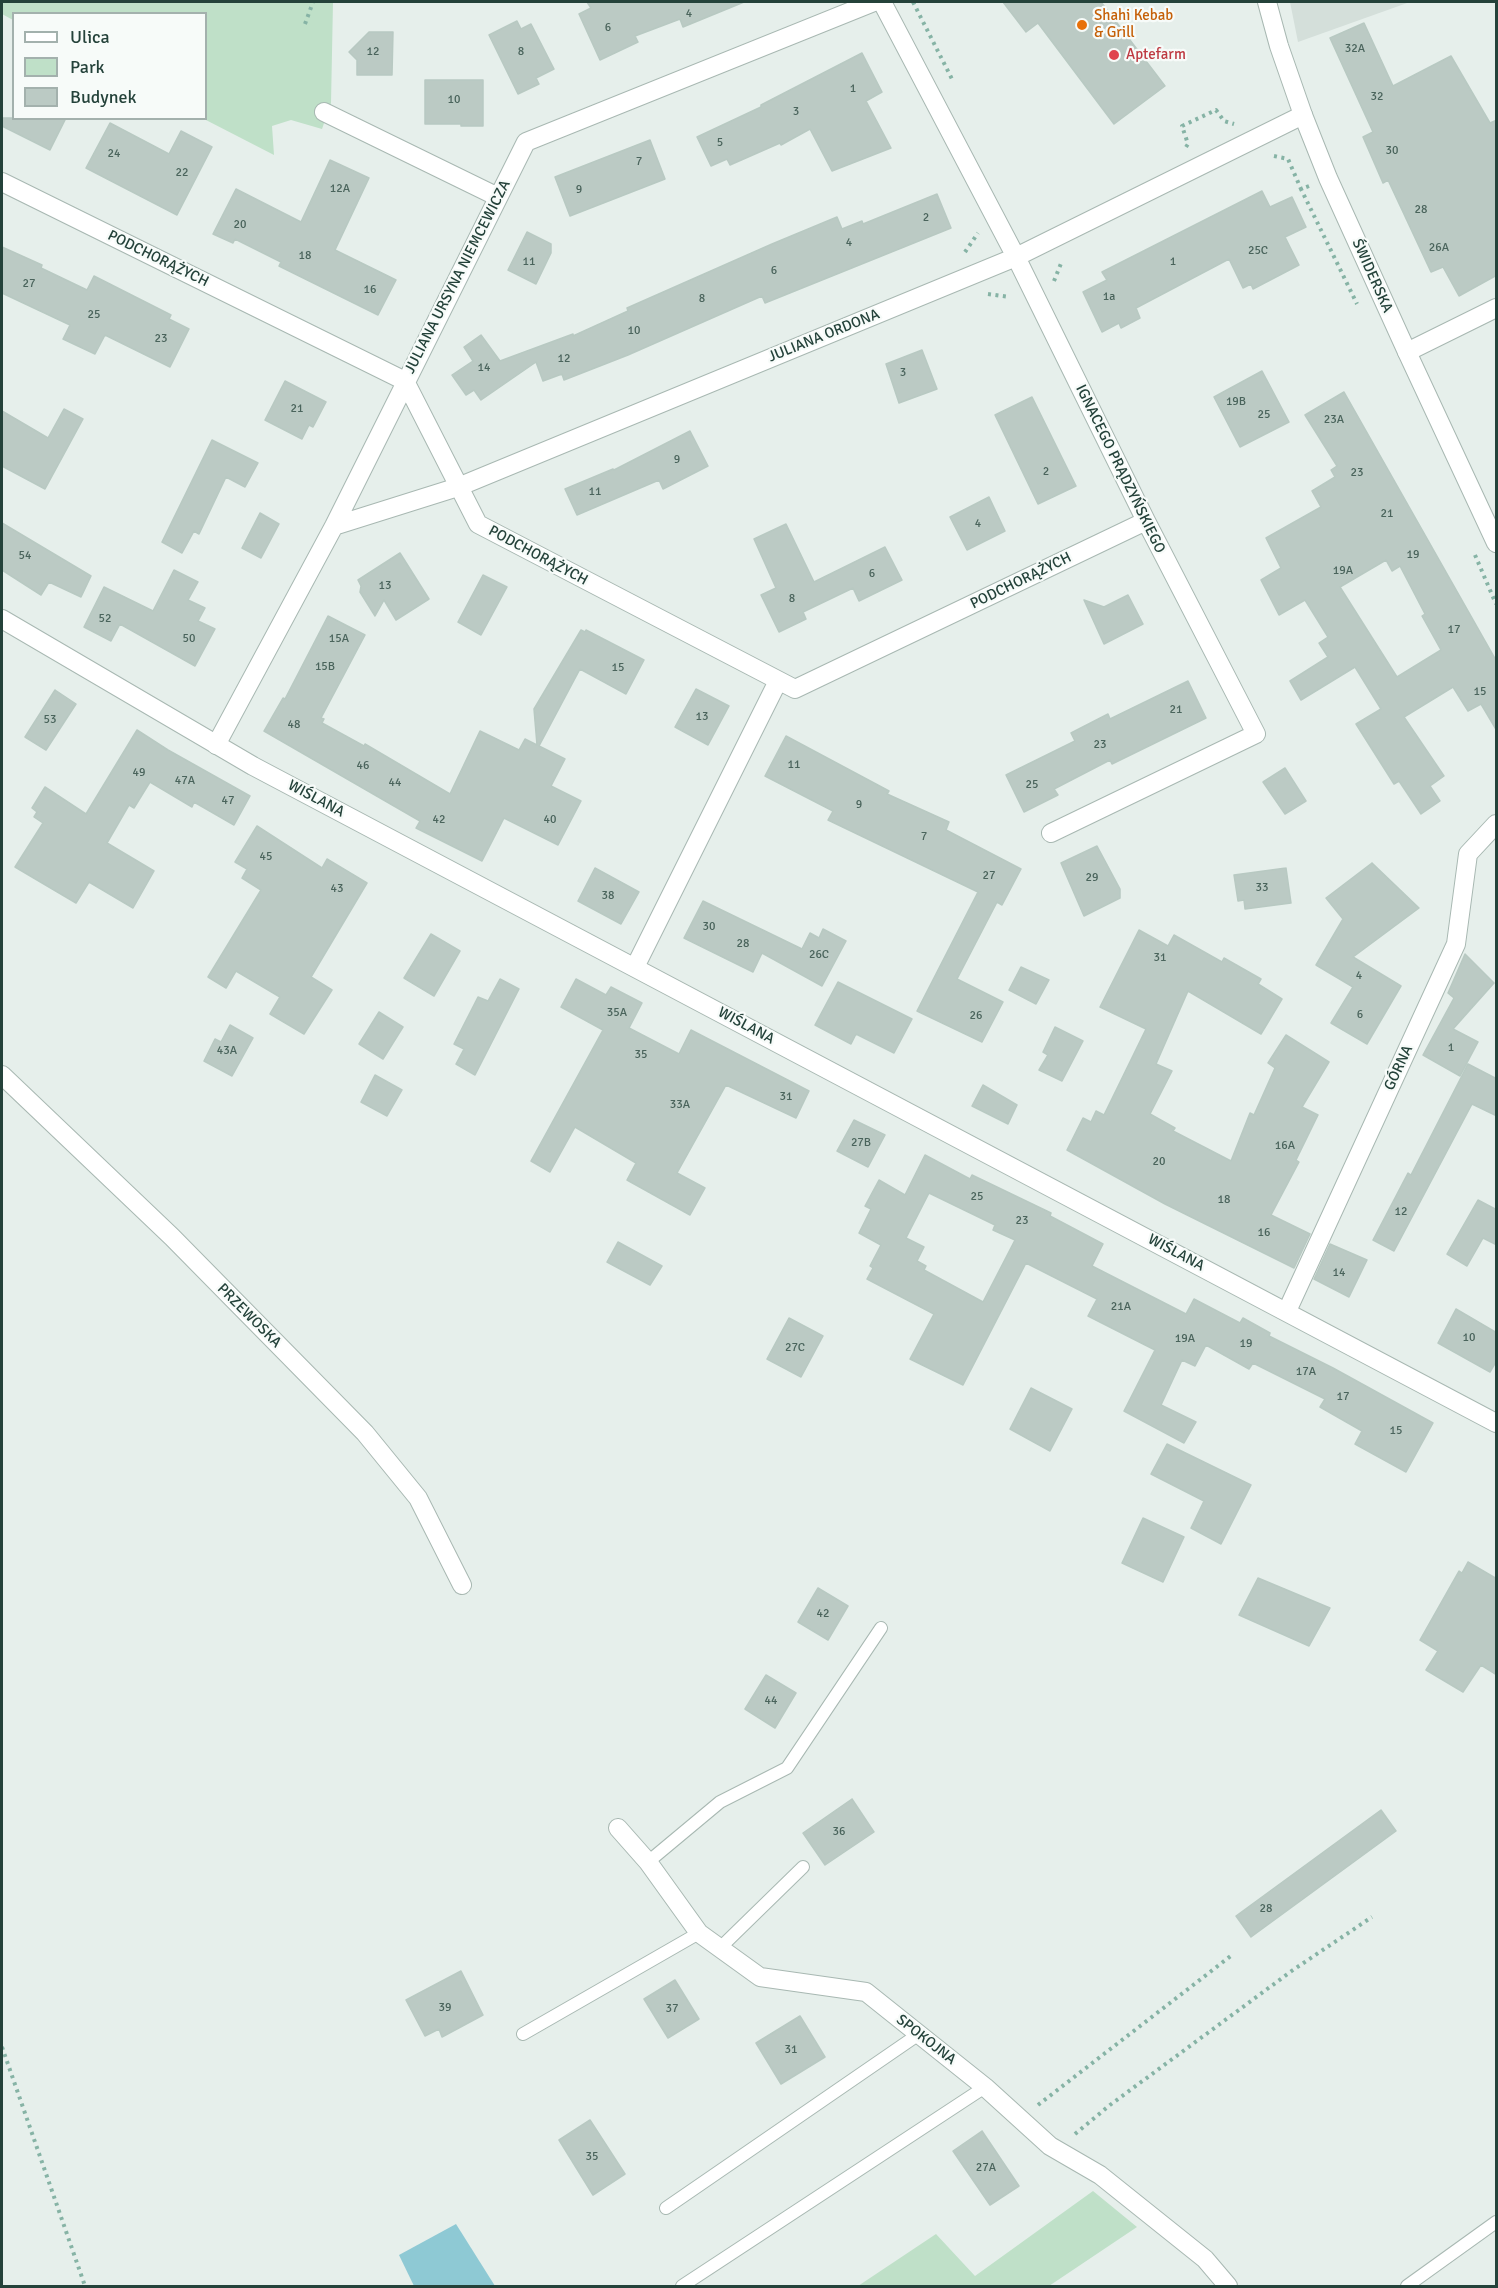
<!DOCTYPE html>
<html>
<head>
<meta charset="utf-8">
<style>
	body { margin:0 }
	#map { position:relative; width:1498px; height:2288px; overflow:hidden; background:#e6efeb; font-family:Signika,sans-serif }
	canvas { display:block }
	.frame { position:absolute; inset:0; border:3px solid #24423a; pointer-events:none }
	.legend { position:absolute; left:12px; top:12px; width:195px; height:108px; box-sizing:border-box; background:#f7fbf9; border:2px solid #a3b1ad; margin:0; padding:8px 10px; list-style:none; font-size:18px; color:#24423a }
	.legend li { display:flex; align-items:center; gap:12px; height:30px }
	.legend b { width:30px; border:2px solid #a3b1ad }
</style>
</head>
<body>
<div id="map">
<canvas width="1498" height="2288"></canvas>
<div class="frame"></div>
<ul class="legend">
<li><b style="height:8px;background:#fff"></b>Ulica</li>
<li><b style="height:16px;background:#bfe0c8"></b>Park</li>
<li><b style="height:16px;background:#bbcac4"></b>Budynek</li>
</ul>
</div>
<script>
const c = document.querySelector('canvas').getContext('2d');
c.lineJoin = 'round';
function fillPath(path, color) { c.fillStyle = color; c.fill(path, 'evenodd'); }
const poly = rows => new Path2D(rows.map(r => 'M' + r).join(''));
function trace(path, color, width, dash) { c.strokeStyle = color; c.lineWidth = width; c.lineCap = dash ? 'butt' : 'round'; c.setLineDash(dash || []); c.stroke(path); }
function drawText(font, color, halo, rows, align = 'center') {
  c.font = font + ' Signika,sans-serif'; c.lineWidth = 4.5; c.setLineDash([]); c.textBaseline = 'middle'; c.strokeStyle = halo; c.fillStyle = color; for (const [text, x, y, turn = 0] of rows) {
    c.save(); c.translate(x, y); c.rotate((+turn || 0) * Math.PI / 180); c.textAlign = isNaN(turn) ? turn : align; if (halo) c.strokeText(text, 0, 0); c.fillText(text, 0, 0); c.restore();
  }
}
const built = poly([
	[1290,2,1410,2,1298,42]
]);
const green = poly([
	[2,2,333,2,331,103,322,129,291,120,272,126,274,155,204,119,206,14,14,14,13,20,2,14],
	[1093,2191,1137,2227,1049,2286,858,2286,936,2234,975,2276]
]);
const water = poly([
	[456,2224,495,2286,414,2286,399,2255]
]);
const building = poly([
	[587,2,744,2,683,27,680,19,635,36,638,42,600,60,579,14,591,8,587,2],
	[1003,2,1101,2,1165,86,1114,124,1038,23,1026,32,1003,2],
	[517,21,521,29,531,24,554,69,536,78,539,84,518,94,489,35,517,21],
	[1364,23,1393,86,1451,56,1490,123,1497,120,1497,275,1459,296,1443,267,1431,272,1388,180,1383,183,1363,137,1373,132,1330,38,1364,23],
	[369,32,393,32,392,75,357,75,357,60,349,52,369,32],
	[862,53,882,92,866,101,891,148,832,171,810,129,781,145,780,143,730,165,727,159,711,166,697,137,761,107,761,105,862,53],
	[425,80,483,80,483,126,461,126,461,124,425,124,425,80],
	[2,118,66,118,50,150,2,126,2,118],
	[110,123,169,154,181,131,212,147,177,215,86,168,110,123],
	[650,140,665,179,570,216,555,177,650,140],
	[330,160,369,178,335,250,396,280,378,315,279,266,281,262,235,239,233,243,213,234,236,189,301,222,330,160],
	[1262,191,1270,207,1292,197,1306,227,1285,237,1299,265,1253,289,1251,284,1243,288,1229,259,1136,308,1140,318,1121,328,1119,323,1102,332,1083,292,1107,280,1102,272,1262,191],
	[937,194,951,228,765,303,762,296,628,355,564,380,562,374,543,381,536,362,481,400,474,390,466,395,452,375,473,361,464,347,481,335,500,361,573,334,573,336,628,311,627,308,772,244,837,217,842,229,862,221,863,224,937,194],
	[527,232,551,244,551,253,536,284,508,270,527,232],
	[2,247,42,265,41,268,87,290,94,276,171,315,169,319,189,329,170,367,105,335,95,354,63,339,70,325,2,293,2,247],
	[922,350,937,389,899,403,886,364,922,350],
	[1262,371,1289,422,1240,447,1214,397,1262,371],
	[285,381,326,402,313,427,309,425,302,439,265,420,285,381],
	[1344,392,1497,662,1497,731,1481,704,1468,711,1453,687,1404,717,1444,776,1430,786,1440,801,1421,814,1399,781,1394,784,1356,724,1381,709,1355,667,1301,700,1290,681,1328,657,1319,643,1328,637,1305,600,1279,615,1261,580,1281,568,1266,538,1321,507,1312,491,1335,477,1331,470,1337,466,1305,415,1344,392],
	[1386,560,1392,571,1400,566,1425,614,1422,616,1441,650,1397,677,1340,587,1386,560],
	[1032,397,1076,486,1038,504,995,415,1032,397],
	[64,409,83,419,45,489,2,466,2,411,48,438,64,409],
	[690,431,708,466,663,489,659,480,577,515,565,489,613,469,614,470,690,431],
	[212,440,258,463,245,487,226,477,199,534,194,531,182,553,162,542,212,440],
	[989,497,1005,531,967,550,950,517,989,497],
	[260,513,279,524,261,558,242,548,260,513],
	[2,523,91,576,81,597,49,582,41,595,2,570,2,523],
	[786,524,814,582,885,547,902,580,859,601,853,588,803,612,806,619,779,632,761,595,776,588,754,539,786,524],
	[400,553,429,599,396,620,384,600,375,616,360,592,361,586,358,580,400,553],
	[174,570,198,582,188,600,205,608,198,621,215,629,195,666,120,624,111,641,84,627,104,587,153,611,174,570],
	[483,575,507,587,481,635,458,622,483,575],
	[1128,595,1143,624,1104,644,1084,600,1104,607,1128,595],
	[328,616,365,635,321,718,324,719,322,723,364,746,365,744,450,794,480,731,519,750,525,739,537,745,534,709,581,630,585,632,586,630,644,660,626,694,580,669,539,746,565,759,551,786,581,801,558,845,504,818,482,861,416,828,420,821,264,731,283,698,285,699,328,616],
	[1188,681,1206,718,1112,764,1110,760,1054,789,1058,795,1024,812,1006,775,1075,741,1071,733,1108,714,1110,719,1188,681],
	[696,689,729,706,708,745,675,727,696,689],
	[55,690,76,704,46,750,25,737,55,690],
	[137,730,168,750,250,796,234,825,194,802,192,807,150,782,134,808,129,805,107,843,154,871,133,908,89,882,76,903,15,867,43,823,34,817,37,812,32,808,45,787,86,814,137,730],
	[786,736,889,791,887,794,949,822,946,830,1021,869,1002,905,997,902,957,979,1003,1002,982,1042,917,1011,978,892,828,820,833,811,765,776,786,736],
	[1285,768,1306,801,1285,814,1263,782,1285,768],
	[257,826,322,868,327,859,367,883,311,977,332,990,304,1034,270,1014,280,997,236,971,226,988,208,977,261,890,242,878,247,869,235,862,257,826],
	[1097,846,1120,889,1120,898,1084,916,1061,863,1097,846],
	[1372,863,1419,908,1353,957,1401,986,1367,1044,1331,1023,1353,987,1316,965,1343,919,1326,898,1372,863],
	[595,868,639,892,621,924,578,901,595,868],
	[1286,868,1291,903,1245,909,1244,900,1238,901,1234,875,1286,868],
	[703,901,802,949,810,933,819,938,823,929,846,941,822,986,762,953,753,972,684,938,703,901],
	[1139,930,1168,946,1174,935,1222,962,1224,958,1261,979,1258,984,1282,999,1261,1034,1188,991,1156,1064,1172,1071,1150,1114,1175,1128,1173,1131,1231,1161,1250,1113,1254,1115,1275,1068,1268,1063,1286,1035,1329,1062,1302,1107,1318,1115,1296,1160,1299,1162,1271,1215,1310,1234,1294,1268,1165,1204,1067,1150,1083,1118,1091,1122,1096,1111,1104,1115,1146,1029,1100,1007,1139,930],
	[431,934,460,951,434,996,404,978,431,934],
	[1465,954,1494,983,1453,1029,1478,1042,1460,1076,1423,1055,1454,998,1448,993,1465,954],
	[1021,967,1049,980,1036,1004,1009,990,1021,967],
	[500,979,519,989,475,1075,456,1064,464,1049,454,1044,478,997,488,1001,500,979],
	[576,979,606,995,611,987,642,1003,629,1028,679,1054,691,1030,809,1091,796,1118,726,1085,677,1173,705,1188,690,1215,627,1180,636,1163,575,1127,550,1172,531,1161,603,1030,561,1007,576,979],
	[838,982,912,1019,894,1053,856,1034,851,1044,815,1025,838,982],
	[379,1012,403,1027,383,1059,359,1044,379,1012],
	[230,1025,253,1038,232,1076,204,1061,215,1039,221,1042,230,1025],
	[1055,1027,1083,1041,1062,1081,1039,1070,1048,1055,1043,1052,1055,1027],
	[1468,1064,1497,1079,1497,1116,1472,1104,1394,1251,1373,1240,1408,1173,1411,1175,1468,1064],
	[375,1075,402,1090,387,1116,361,1102,375,1075],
	[983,1085,1017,1105,1008,1124,972,1106,983,1085],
	[854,1120,885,1135,868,1167,837,1151,854,1120],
	[925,1155,970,1179,972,1175,1051,1213,1050,1216,1103,1244,1092,1266,1186,1314,1194,1299,1240,1323,1243,1318,1270,1333,1269,1336,1333,1368,1433,1423,1406,1472,1355,1444,1362,1431,1320,1407,1325,1399,1253,1363,1249,1369,1206,1345,1195,1366,1182,1360,1161,1405,1196,1422,1184,1443,1124,1411,1155,1350,1088,1316,1097,1299,1026,1263,963,1385,910,1359,934,1314,867,1279,873,1268,870,1266,881,1245,859,1233,871,1209,865,1206,879,1180,905,1195,925,1155],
	[929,1193,995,1225,993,1230,1015,1240,983,1302,924,1270,926,1266,917,1261,924,1247,906,1238,929,1193],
	[1478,1200,1497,1210,1497,1245,1483,1238,1467,1266,1447,1254,1478,1200],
	[618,1242,662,1266,650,1285,607,1262,618,1242],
	[1330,1244,1367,1260,1349,1297,1314,1279,1330,1244],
	[1456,1309,1497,1333,1497,1360,1490,1372,1438,1343,1456,1309],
	[789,1318,823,1336,801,1377,767,1359,789,1318],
	[1031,1388,1072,1409,1050,1451,1010,1429,1031,1388],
	[1167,1444,1251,1485,1221,1544,1191,1528,1204,1501,1151,1474,1167,1444],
	[1143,1518,1184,1537,1163,1582,1122,1563,1143,1518],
	[1468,1562,1497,1579,1497,1675,1481,1665,1463,1692,1426,1670,1438,1651,1420,1640,1459,1571,1462,1573,1468,1562],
	[1258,1578,1330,1608,1309,1646,1239,1615,1258,1578],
	[818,1588,848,1606,828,1640,798,1622,818,1588],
	[766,1675,796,1693,775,1728,745,1709,766,1675],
	[852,1799,874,1832,825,1865,803,1833,852,1799],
	[1381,1810,1396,1831,1251,1937,1236,1916,1381,1810],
	[461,1971,483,2015,442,2037,439,2029,425,2036,406,2000,461,1971],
	[675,1980,699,2019,668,2038,644,1999,675,1980],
	[800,2016,825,2057,781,2084,756,2043,800,2016],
	[590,2120,625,2174,593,2195,559,2140,590,2120],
	[982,2131,1019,2186,990,2205,953,2151,982,2131]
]);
const path = poly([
	[913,2,953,81],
	[305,24,313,2],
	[1186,147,1188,144,1182,126,1216,110,1224,121,1234,124],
	[1274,156,1288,159,1301,189],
	[1309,186,1301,189,1357,304],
	[965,252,978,233],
	[1054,281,1062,261],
	[988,294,1010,297],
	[1475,555,1496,604],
	[2,2047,85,2286],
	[1038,2105,1232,1955],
	[1075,2134,1110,2105,1293,1970,1372,1917]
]);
const service = poly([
	[648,1862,720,1802,787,1768,881,1628],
	[720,1948,803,1867],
	[523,2034,699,1933],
	[666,2208,919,2034],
	[682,2286,985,2087],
	[1407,2286,1496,2222]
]);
const minor = poly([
	[882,2,1016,257,1146,521,1256,734,1051,833],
	[324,112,498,197],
	[2,182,405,381,478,524,795,689,1146,521],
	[1407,352,1496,308],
	[334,526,458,487,1016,257,1303,115],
	[216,745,334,526,526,142,874,2],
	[635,967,778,681],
	[2,1075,172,1237,365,1433,418,1498,462,1585],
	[1287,1311,1456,944,1468,854,1496,824],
	[618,1828,648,1862,699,1933,760,1977,866,1992,985,2087,1050,2146,1100,2175,1205,2259,1228,2286]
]);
const tertiary = poly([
	[1267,2,1279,46,1303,115,1328,178,1407,352,1496,543],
	[2,619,253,766,1496,1423]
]);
const markers = [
	[1082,25,6,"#e8710a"],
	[1114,55,6,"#e0444e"]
];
const numberNames = [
	["4",689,14],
	["6",608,28],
	["32A",1355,49],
	["12",373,52],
	["8",521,52],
	["1",853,89],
	["32",1377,97],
	["10",454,100],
	["3",796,112],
	["5",720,143],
	["30",1392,151],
	["24",114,154],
	["7",639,162],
	["22",182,173],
	["12A",340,189],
	["9",579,190],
	["28",1421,210],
	["2",926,218],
	["20",240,225],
	["4",849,243],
	["26A",1439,248],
	["25C",1258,251],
	["18",305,256],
	["11",529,262],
	["1",1173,262],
	["6",774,271],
	["27",29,284],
	["16",370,290],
	["1a",1109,297],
	["8",702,299],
	["25",94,315],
	["10",634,331],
	["23",161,339],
	["12",564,359],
	["14",484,368],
	["3",903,373],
	["19B",1236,402],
	["21",297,409],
	["25",1264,415],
	["23A",1334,420],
	["9",677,460],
	["2",1046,472],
	["23",1357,473],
	["11",595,492],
	["21",1387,514],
	["4",978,524],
	["19",1413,555],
	["54",25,556],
	["19A",1343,571],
	["6",872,574],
	["13",385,586],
	["8",792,599],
	["52",105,619],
	["17",1454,630],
	["50",189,639],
	["15A",339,639],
	["15B",325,667],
	["15",618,668],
	["15",1480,692],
	["21",1176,710],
	["13",702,717],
	["53",50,720],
	["48",294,725],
	["23",1100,745],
	["11",794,765],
	["46",363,766],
	["49",139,773],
	["47A",185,781],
	["44",395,783],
	["25",1032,785],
	["47",228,801],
	["9",859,805],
	["42",439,820],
	["40",550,820],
	["7",924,837],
	["45",266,857],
	["27",989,876],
	["29",1092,878],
	["33",1262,888],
	["43",337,889],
	["38",608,896],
	["30",709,927],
	["28",743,944],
	["26C",819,955],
	["31",1160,958],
	["4",1359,976],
	["35A",617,1013],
	["6",1360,1015],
	["26",976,1016],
	["1",1451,1048],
	["43A",227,1051],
	["35",641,1055],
	["31",786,1097],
	["33A",680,1105],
	["27B",861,1143],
	["16A",1285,1146],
	["20",1159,1162],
	["25",977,1197],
	["18",1224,1200],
	["12",1401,1212],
	["23",1022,1221],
	["16",1264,1233],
	["14",1339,1273],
	["21A",1121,1307],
	["10",1469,1338],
	["19A",1185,1339],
	["19",1246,1344],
	["27C",795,1348],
	["17A",1306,1372],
	["17",1343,1397],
	["15",1396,1431],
	["42",823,1614],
	["44",771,1701],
	["36",839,1832],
	["28",1266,1909],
	["39",445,2008],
	["37",672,2009],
	["31",791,2050],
	["35",592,2157],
	["27A",986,2168]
];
const foodNames = [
	["Shahi Kebab",1094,16],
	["& Grill",1094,33]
];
const healthNames = [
	["Aptefarm",1126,55]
];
const streetNames = [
	["PODCHORĄŻYCH",158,259,26],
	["ŚWIDERSKA",1372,276,66],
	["JULIANA URSYNA NIEMCEWICZA",458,277,-63],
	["JULIANA ORDONA",824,336,-22],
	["IGNACEGO PRĄDZYŃSKIEGO",1120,469,64],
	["PODCHORĄŻYCH",538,556,28],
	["PODCHORĄŻYCH",1021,581,-26],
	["WIŚLANA",316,799,28],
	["WIŚLANA",746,1026,28],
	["GÓRNA",1399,1068,-65],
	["WIŚLANA",1176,1253,28],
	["PRZEWOSKA",249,1316,45],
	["SPOKOJNA",926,2040,38]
];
fillPath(built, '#d4dfda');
fillPath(green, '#bfe0c8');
fillPath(water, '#8ec9d4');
fillPath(building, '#bbcac4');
trace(building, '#b8c9c2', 1.5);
trace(service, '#a8b8b2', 14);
trace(minor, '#a8b8b2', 20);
trace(tertiary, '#a8b8b2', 20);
trace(path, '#86b3a5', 4, [3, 4.5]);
trace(service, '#fff', 12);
trace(minor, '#fff', 18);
trace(tertiary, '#fff', 18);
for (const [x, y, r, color] of markers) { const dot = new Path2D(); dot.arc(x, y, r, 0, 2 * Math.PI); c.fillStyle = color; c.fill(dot); trace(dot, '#f7fbf9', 2); }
drawText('12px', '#4a645c', null, numberNames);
drawText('15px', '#c56008', '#f7fbf9', foodNames, 'left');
drawText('15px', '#be3a42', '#f7fbf9', healthNames, 'left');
drawText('15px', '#24423a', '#f7fbf9', streetNames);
</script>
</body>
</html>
